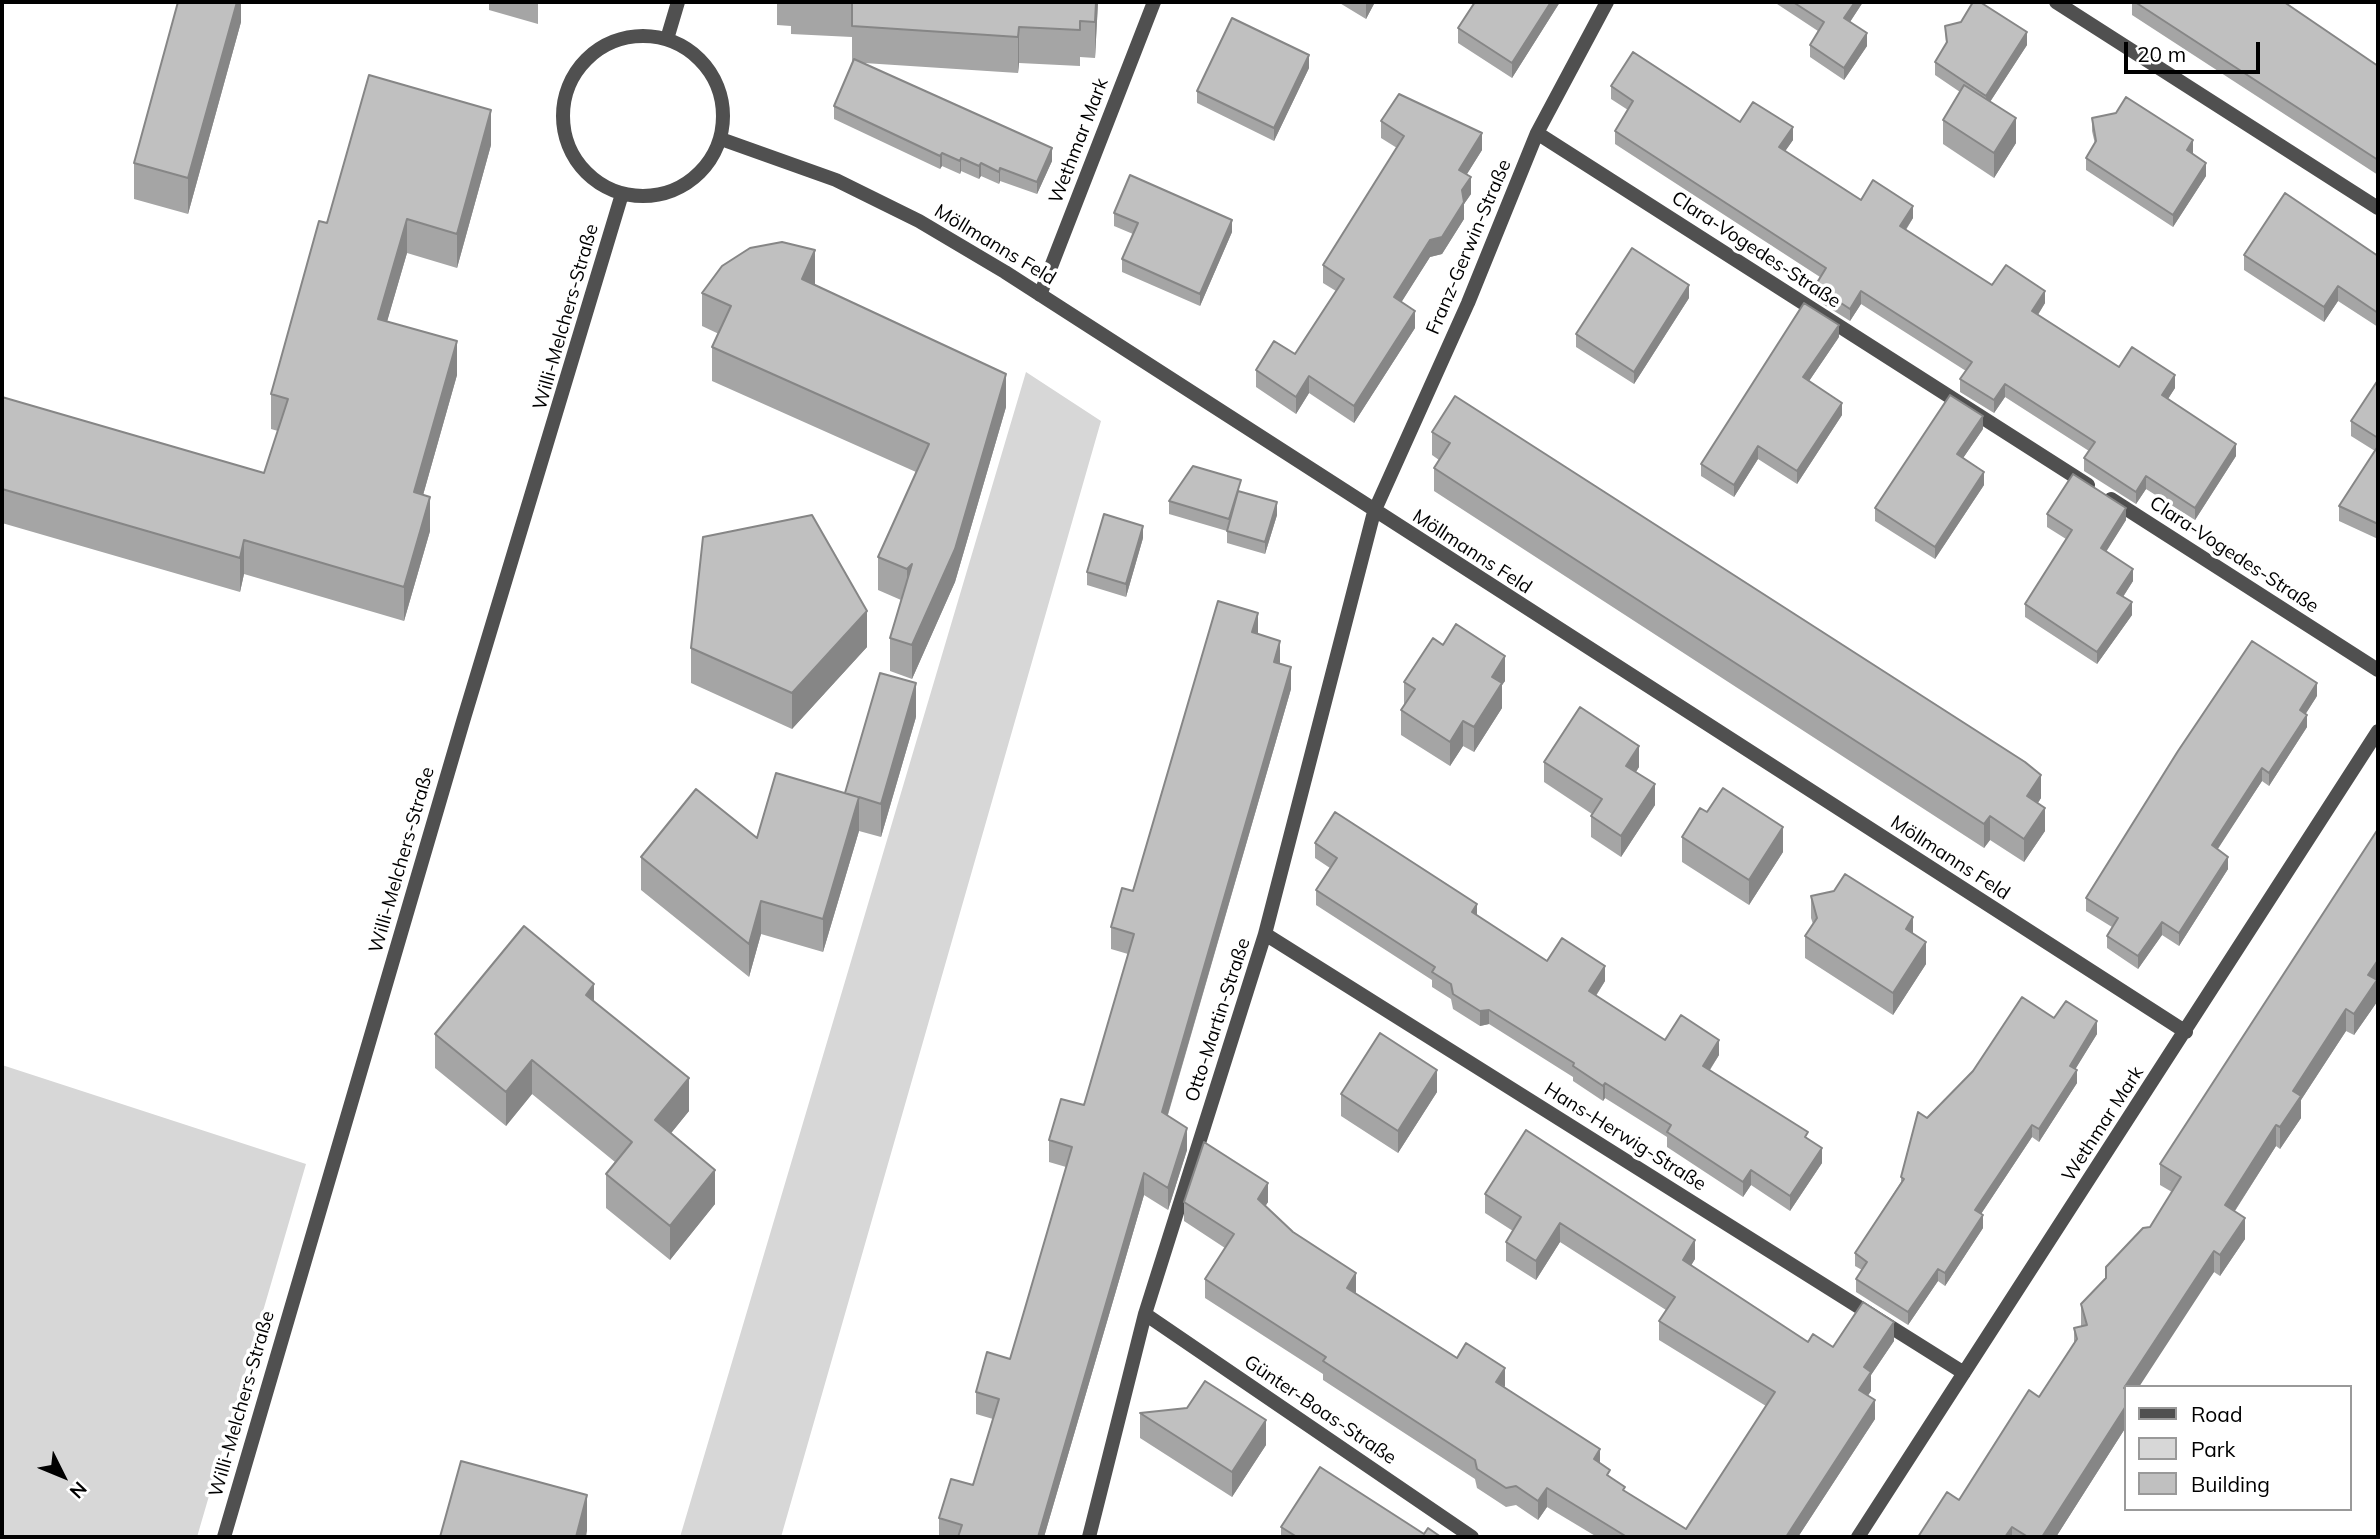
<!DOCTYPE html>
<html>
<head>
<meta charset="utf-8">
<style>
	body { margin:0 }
	#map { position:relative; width:2380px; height:1539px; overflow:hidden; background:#fff; font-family:Mulish,sans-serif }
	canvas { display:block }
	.frame { position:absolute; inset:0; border:4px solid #000; pointer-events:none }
	.legend { position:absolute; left:2124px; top:1385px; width:228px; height:126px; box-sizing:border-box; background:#fff; border:2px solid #999; margin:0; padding:9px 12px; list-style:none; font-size:21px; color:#000 }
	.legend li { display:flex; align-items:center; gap:14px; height:35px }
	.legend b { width:35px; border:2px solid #999 }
	.north { position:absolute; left:28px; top:1441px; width:70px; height:70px; -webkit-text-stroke:5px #fff; paint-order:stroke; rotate:133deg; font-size:19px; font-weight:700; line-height:28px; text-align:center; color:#000 }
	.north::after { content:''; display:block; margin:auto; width:24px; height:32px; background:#000; clip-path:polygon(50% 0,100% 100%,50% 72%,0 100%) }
	.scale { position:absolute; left:2124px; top:42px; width:136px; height:32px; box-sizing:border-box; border:4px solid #000; border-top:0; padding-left:9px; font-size:21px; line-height:24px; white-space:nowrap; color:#000; -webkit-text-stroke:5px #fff; paint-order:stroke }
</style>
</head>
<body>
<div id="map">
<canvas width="2380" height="1539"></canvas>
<div class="frame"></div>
<ul class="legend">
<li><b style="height:9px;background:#505050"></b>Road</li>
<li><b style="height:19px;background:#d7d7d7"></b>Park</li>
<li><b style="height:19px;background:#c0c0c0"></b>Building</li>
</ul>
<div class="north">N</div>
<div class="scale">20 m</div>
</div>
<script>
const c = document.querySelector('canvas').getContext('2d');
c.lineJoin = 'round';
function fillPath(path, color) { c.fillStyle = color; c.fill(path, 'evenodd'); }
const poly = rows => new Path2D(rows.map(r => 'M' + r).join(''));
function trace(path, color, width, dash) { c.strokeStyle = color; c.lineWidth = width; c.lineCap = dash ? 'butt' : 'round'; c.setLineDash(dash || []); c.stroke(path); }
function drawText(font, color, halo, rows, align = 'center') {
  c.font = font + ' Mulish,sans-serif'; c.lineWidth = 7; c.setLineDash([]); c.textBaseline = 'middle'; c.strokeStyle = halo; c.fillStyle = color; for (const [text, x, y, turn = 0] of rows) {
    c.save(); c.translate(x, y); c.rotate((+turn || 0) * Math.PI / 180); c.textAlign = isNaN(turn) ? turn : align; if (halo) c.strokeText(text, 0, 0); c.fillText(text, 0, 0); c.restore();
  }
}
const green = poly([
	[1026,372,1101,421,781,1537,680,1537],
	[2,1065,306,1164,197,1537,2,1537]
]);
const minor = poly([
	[2056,2,2378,208],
	'563 116a80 80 0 1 1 160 0a80 80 0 1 1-160 0Z',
	[667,39,678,2],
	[1537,133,2088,485],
	[721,139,836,180,919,221,1005,272,2186,1032],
	[1040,295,1154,2],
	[2111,499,2378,670],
	[1265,934,1964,1373],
	[1145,1314,1472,1537],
	[224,1537,464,718,622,194],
	[1089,1537,1145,1314,1265,934,1374,512,1468,303,1537,133,1607,2],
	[1858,1537,2378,731]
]);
const wall = poly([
	[241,2,241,22,188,214,134,199,134,163],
	[489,2,538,2,538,24,489,10],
	[777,2,1098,2,1095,58,1080,57,1080,66,1019,63,1018,73,864,63,1052,161,1037,194,1000,181,999,184,981,176,979,179,961,171,960,174,942,166,940,169,834,119,834,106,853,63,852,62,852,37,791,34,791,26,777,25],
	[1338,2,1375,2,1366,19],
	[1471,2,1560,2,1512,78,1458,43,1458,28,1474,3],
	[1774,2,1863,2,1850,22,1867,46,1844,80,1810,57,1810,45,1818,31],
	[2132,2,2254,2,2378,66,2378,175,2132,15],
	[1945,26,2027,45,1990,102,2016,143,1994,178,1943,144,1943,120,1960,92,1935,75,1935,62,1946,44],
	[1309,68,1274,141,1197,103,1197,91],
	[1611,86,1740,122,1793,140,1785,151,1861,200,1913,218,1906,230,1992,285,2045,303,2038,315,2119,367,2175,388,2168,399,2236,456,2195,520,2146,489,2136,504,2084,471,2084,458,2089,451,2005,397,1994,413,1960,392,1960,379,1966,371,1861,304,1850,321,1815,299,1815,286,1820,277,1615,144,1615,131,1628,110,1611,99],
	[2092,118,2193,153,2193,154,2206,176,2173,227,2086,170,2086,158,2095,144,2092,131],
	[1381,121,1482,150,1466,175,1471,194,1464,204,1464,219,1442,254,1430,257,1401,302,1415,328,1354,423,1309,393,1296,414,1256,387,1256,370,1295,354,1336,291,1323,283,1323,265,1397,148,1381,138],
	[491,145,457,268,407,253,387,321,457,375,423,495,430,531,404,621,244,574,240,592,2,523,2,397,264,473,278,431,271,429,271,394,327,223],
	[1114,213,1232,232,1200,306,1122,272,1122,259,1133,234,1114,226],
	[2244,255,2378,256,2378,327,2338,301,2324,322,2244,270],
	[814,284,1006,407,955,582,912,679,890,671,890,638,901,600,878,590,878,557,916,472,712,381,712,347,719,334,702,326,702,293,815,284],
	[1689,298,1634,384,1576,347,1576,334],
	[1839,337,1809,381,1842,415,1797,484,1758,459,1734,497,1701,476,1701,464],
	[2378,380,2378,539,2339,521,2339,506,2375,451,2351,436,2351,421],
	[1983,429,1963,458,1984,485,1935,559,1875,521,1875,508],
	[1432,432,2041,798,2038,803,2045,831,2024,862,1990,840,1984,848,1434,491,1434,468,1439,460,1432,455],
	[1241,492,1277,515,1265,554,1227,543,1227,531,1169,514,1169,501],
	[2047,514,2126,520,2106,551,2133,581,2123,597,2132,615,2097,664,2025,617,2025,604,2066,539,2047,527],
	[1143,538,1126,597,1087,585,1087,572],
	[1258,634,1280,664,1291,689,1168,1115,1187,1150,1168,1210,1144,1195,1044,1537,939,1537,939,1518,973,1485,993,1419,976,1414,976,1392,1010,1359,1066,1167,1049,1162,1049,1140,1084,1105,1128,954,1111,949,1111,927,1133,891],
	[867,647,792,729,691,683,691,648],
	[1505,681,1502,685,1502,708,1474,752,1463,746,1450,766,1401,735,1401,710,1404,705,1404,682],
	[2317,696,2305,714,2307,727,2269,786,2262,781,2217,849,2228,869,2179,946,2162,935,2138,969,2107,948,2107,936,2112,927,2086,911,2086,898],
	[916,717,881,837,859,831,823,952,761,934,749,977,641,890,641,857,757,838,845,793],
	[1544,762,1639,767,1636,772,1655,805,1621,857,1591,837,1591,816,1592,814,1544,782],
	[1707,812,1783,852,1749,905,1682,862,1682,837],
	[1315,843,1477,916,1547,961,1605,981,1596,996,1665,1040,1719,1055,1710,1070,1808,1139,1822,1163,1790,1211,1751,1185,1743,1197,1667,1147,1667,1137,1605,1098,1603,1101,1573,1081,1573,1077,1489,1024,1480,1026,1453,1009,1451,999,1432,987,1432,980,1316,905,1316,890,1330,868,1315,858],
	[1834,891,1913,933,1926,964,1893,1015,1805,958,1805,936,1813,924,1811,918,1811,896],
	[2377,984,2377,1002,2354,1035,2346,1031,2301,1100,2301,1118,2280,1149,2276,1146,2235,1211,2245,1239,2220,1276,2214,1272,2126,1387,2126,1427,2056,1537,1918,1537,1959,1500,2039,1397,2074,1343,2074,1328,2081,1326,2081,1304,2106,1278,2150,1227,2172,1192,2160,1185,2160,1164],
	[594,1001,689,1111,671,1133,715,1204,670,1260,606,1208,606,1174,615,1162,532,1094,506,1126,435,1068,435,1034],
	[2054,1018,2097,1034,2075,1069,2077,1083,2039,1142,2032,1137,1981,1214,1983,1228,1945,1286,1938,1281,1908,1325,1856,1292,1856,1279,1862,1270,1855,1266,1855,1253,1901,1182,1901,1177,1927,1118],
	[1437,1092,1398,1153,1341,1116,1341,1094],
	[1485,1194,1695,1259,1691,1265,1808,1342,1833,1347,1894,1341,1871,1375,1871,1391,1868,1395,1875,1419,1798,1537,1597,1537,1547,1507,1538,1520,1516,1505,1506,1507,1477,1488,1475,1479,1323,1380,1323,1374,1205,1298,1205,1279,1225,1248,1184,1221,1184,1202,1268,1202,1265,1206,1356,1292,1355,1293,1504,1387,1600,1464,1610,1478,1625,1492,1686,1529,1766,1406,1659,1340,1659,1321,1666,1310,1560,1242,1536,1280,1506,1261,1506,1242,1513,1231,1485,1213],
	[1140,1413,1266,1445,1232,1497,1140,1438],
	[1281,1527,1424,1534,1441,1537,1281,1537]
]);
const shadedWall = poly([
	[237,2,241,2,241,22,188,214,188,178],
	[1096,2,1098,2,1095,58,1095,22],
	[1366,2,1375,2,1366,19],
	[1551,2,1560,2,1512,78,1512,63],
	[1855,2,1863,2,1844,31,1844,18],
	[1019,27,1019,63,1018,73,1018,37],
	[2027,32,2027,45,1986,108,1986,96],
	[1867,33,1867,46,1844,80,1844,68],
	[1309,55,1309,68,1274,141,1274,128],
	[491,110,491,145,457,268,457,234],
	[2016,118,2016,143,1994,178,1994,153],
	[1793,127,1793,140,1779,160,1779,147],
	[1482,133,1482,150,1459,187,1459,170],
	[2193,140,2193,153,2187,163,2187,150],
	[1052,148,1052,161,1037,194,1037,182],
	[942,153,942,166,940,169,940,156],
	[961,158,961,171,960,174,960,161],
	[981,163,981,176,979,179,979,166],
	[2206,163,2206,176,2173,227,2173,215],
	[1000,168,1000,181,999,184,999,172],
	[1471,177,1471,194,1464,204,1464,219,1442,254,1430,257,1394,314,1394,297],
	[1913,206,1913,218,1900,238,1900,226],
	[407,219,407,253,378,353,378,319],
	[1232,220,1232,232,1200,306,1200,294],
	[815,250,815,284,802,312,802,279],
	[1689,285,1689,298,1634,384,1634,372],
	[2338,286,2338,301,2324,322,2324,307],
	[1861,291,1861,304,1850,321,1850,309],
	[2045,291,2045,303,2032,324,2032,311],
	[1415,311,1415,328,1354,423,1354,406],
	[1839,325,1839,337,1803,390,1803,377],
	[457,341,457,375,414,527,414,492],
	[1006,374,1006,407,955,582,912,679,912,645],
	[2175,375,2175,388,2162,408,2162,395],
	[1309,376,1309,393,1296,414,1296,397],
	[2005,384,2005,397,1994,413,1994,400],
	[1842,403,1842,415,1797,484,1797,471],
	[1983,416,1983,429,1957,467,1957,454],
	[2236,444,2236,456,2195,520,2195,508],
	[1758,446,1758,459,1734,497,1734,485],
	[1984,472,1984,485,1935,559,1935,547],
	[2146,476,2146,489,2136,504,2136,492],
	[430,497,430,531,404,621,404,587],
	[1277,502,1277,515,1265,554,1265,542],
	[2126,508,2126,520,2101,560,2101,548],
	[1143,526,1143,538,1126,597,1126,584],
	[244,540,244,574,240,592,240,558],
	[912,564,907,603,907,569],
	[2133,569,2133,581,2117,606,2117,593],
	[2132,602,2132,615,2097,664,2097,652],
	[867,611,867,647,792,729,792,693],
	[1258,613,1258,635,1252,632],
	[1280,641,1280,663,1274,662],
	[1505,656,1505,681,1502,685,1502,708,1474,752,1474,727,1492,677],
	[1291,667,1291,689,1162,1134,1162,1112],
	[916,683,916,717,881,837,881,804],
	[2317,683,2317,696,2300,723,2300,710],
	[2307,715,2307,727,2269,786,2269,773],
	[1463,721,1463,746,1450,766,1450,742],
	[1639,746,1639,767,1626,787,1626,766],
	[2262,768,2262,781,2212,858,2212,845],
	[2041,775,2041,798,2027,819,2027,796],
	[1655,784,1655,805,1621,857,1621,836],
	[859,797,859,831,823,952,823,919],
	[2045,808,2045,831,2024,862,2024,839],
	[1990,816,1990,840,1984,848,1984,824],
	[1783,827,1783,852,1749,905,1749,880],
	[2228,857,2228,869,2179,946,2179,933],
	[761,901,761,934,749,977,749,944],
	[1477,904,1477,919,1472,912],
	[1913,917,1913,940,1906,929],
	[2162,922,2162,935,2138,969,2138,956],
	[1926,942,1926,964,1893,1015,1893,993],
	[2378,960,2377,1002,2354,1035,2354,1014,2368,975],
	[1605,966,1605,981,1589,1006,1589,991],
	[594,984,594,1017,586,995],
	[2346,1009,2346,1031,2301,1100,2301,1118,2280,1149,2280,1127,2293,1091],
	[1489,1010,1489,1024,1480,1026,1480,1011],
	[2097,1021,2097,1034,2070,1078,2070,1066],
	[1719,1040,1719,1055,1703,1080,1703,1066],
	[532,1060,532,1094,506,1126,506,1092],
	[1437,1070,1437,1092,1398,1153,1398,1131],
	[2077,1070,2077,1083,2039,1142,2039,1129],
	[689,1078,689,1111,655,1153,655,1120],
	[1605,1083,1605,1098,1603,1101,1603,1086],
	[2032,1125,2032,1137,1975,1223,1975,1210],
	[2276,1125,2276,1146,2225,1226,2225,1205],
	[1187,1128,1187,1150,1168,1210,1168,1188],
	[1822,1148,1822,1163,1790,1211,1790,1196],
	[715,1170,715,1204,670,1260,670,1226],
	[1751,1170,1751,1185,1743,1197,1743,1182],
	[1144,1173,1144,1195,1044,1537,1038,1537],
	[1268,1183,1268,1202,1258,1218,1258,1199],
	[1983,1215,1983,1228,1945,1286,1945,1273],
	[2245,1218,2245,1239,2220,1276,2220,1255],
	[1560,1223,1560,1242,1536,1280,1536,1261],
	[1695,1240,1695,1259,1683,1279,1683,1260],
	[2214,1251,2214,1272,2139,1387,2126,1387,2126,1427,2056,1537,2042,1537,2124,1388],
	[1938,1269,1938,1281,1908,1325,1908,1312],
	[1356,1273,1356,1292,1347,1307,1347,1288],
	[1894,1322,1894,1341,1871,1375,1871,1391,1859,1409,1859,1390,1864,1367],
	[1505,1368,1505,1387,1496,1382],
	[1875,1400,1875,1419,1798,1537,1786,1537],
	[1266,1420,1266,1445,1232,1497,1232,1472],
	[1600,1449,1600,1468,1594,1459],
	[1547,1488,1547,1507,1538,1520,1538,1501],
	[587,1495,587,1531,586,1537,576,1537],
	[2012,1527,2012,1537,2005,1537]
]);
const building = poly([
	[178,2,237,2,188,178,134,163,178,2],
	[852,2,1096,2,1095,22,1080,21,1080,30,1019,27,1018,37,852,26,852,2],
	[1475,2,1551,2,1512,63,1458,28,1475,2],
	[1793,2,1855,2,1844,18,1867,33,1844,68,1810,45,1824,22,1793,2],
	[1973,2,1980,2,2027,32,1986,96,1935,62,1947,42,1945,26,1961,22,1973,2],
	[2135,2,2254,2,2255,3,2256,2,2284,2,2378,66,2378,160,2135,2],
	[1232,18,1309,55,1274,128,1197,91,1232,18],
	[1633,52,1740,122,1753,102,1793,127,1779,147,1861,200,1873,180,1913,206,1900,226,1992,285,2006,265,2045,291,2032,311,2119,367,2132,347,2175,375,2162,395,2236,444,2195,508,2146,476,2136,492,2084,458,2095,442,2005,384,1994,400,1960,379,1972,362,1861,291,1850,309,1815,286,1826,268,1615,131,1633,101,1611,86,1633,52],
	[854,59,1052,148,1037,182,1000,168,999,172,981,163,979,166,961,158,960,161,942,153,940,156,834,106,854,59],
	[369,75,491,110,457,234,407,219,378,319,457,341,414,492,430,497,404,587,244,540,240,558,2,489,2,397,264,473,288,399,271,394,319,221,327,223,369,75],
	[1964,85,2016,118,1994,153,1943,120,1964,85],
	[1399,94,1482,133,1459,170,1471,177,1462,190,1464,202,1442,237,1430,240,1394,297,1415,311,1354,406,1309,376,1296,397,1256,370,1274,341,1295,354,1344,279,1323,265,1404,136,1381,121,1399,94],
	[2126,97,2193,140,2187,150,2206,163,2173,215,2086,158,2096,141,2092,118,2116,113,2126,97],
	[1130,175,1232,220,1200,294,1122,259,1138,223,1114,213,1130,175],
	[2285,193,2378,256,2378,313,2338,286,2324,307,2244,255,2285,193],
	[782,242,815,250,802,279,1006,374,955,549,912,645,890,638,912,564,907,569,878,557,929,444,712,347,731,306,702,293,722,266,750,248,782,242],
	[1632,248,1689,285,1634,372,1576,334,1632,248],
	[1804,303,1839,325,1803,377,1842,403,1797,471,1758,446,1734,485,1701,464,1804,303],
	[2378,380,2378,438,2351,421,2378,380],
	[1950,395,1983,416,1957,454,1984,472,1935,547,1875,508,1950,395],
	[1455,396,2025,762,2041,775,2027,796,2045,808,2024,839,1990,816,1984,824,1434,468,1450,443,1432,432,1455,396],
	[2378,446,2378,524,2339,506,2378,446],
	[1193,466,1241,480,1229,519,1169,501,1193,466],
	[2073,474,2126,508,2101,548,2133,569,2117,593,2132,602,2097,652,2025,604,2072,530,2047,514,2073,474],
	[1238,491,1277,502,1265,542,1227,531,1238,491],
	[1104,514,1143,526,1126,584,1087,572,1104,514],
	[812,515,867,611,792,693,691,648,703,537,812,515],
	[1218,601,1258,613,1252,632,1280,641,1274,662,1291,667,1162,1112,1187,1128,1168,1188,1144,1173,1038,1537,958,1537,962,1525,939,1518,951,1479,973,1485,999,1399,976,1392,987,1352,1010,1359,1023,1315,1072,1147,1049,1140,1061,1099,1084,1105,1134,934,1111,927,1122,888,1133,891,1218,601],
	[1456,624,1505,656,1492,677,1502,683,1474,727,1463,721,1450,742,1401,710,1415,689,1404,682,1433,638,1443,645,1456,624],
	[2252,641,2317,683,2300,710,2307,715,2269,773,2262,768,2212,845,2228,857,2179,933,2162,922,2138,956,2107,936,2118,918,2086,898,2178,751,2252,641],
	[880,673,916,683,881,804,859,797,823,919,761,901,749,944,641,857,696,789,757,838,776,773,858,797,845,793,880,673],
	[1580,707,1639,746,1626,766,1655,784,1621,836,1591,816,1602,799,1544,762,1580,707],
	[1723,788,1783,827,1749,880,1682,837,1700,808,1707,812,1723,788],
	[1335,812,1477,904,1472,912,1547,961,1562,938,1605,966,1589,991,1665,1040,1681,1015,1719,1040,1703,1066,1808,1132,1805,1137,1822,1148,1790,1196,1751,1170,1743,1182,1667,1132,1671,1125,1605,1083,1603,1086,1573,1066,1574,1063,1489,1010,1480,1011,1453,994,1451,984,1432,972,1435,967,1316,890,1337,858,1315,843,1335,812],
	[2378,829,2378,960,2368,975,2377,980,2354,1014,2346,1009,2293,1091,2301,1096,2280,1127,2276,1125,2225,1205,2245,1218,2220,1255,2214,1251,2124,1388,2126,1389,2126,1406,2042,1537,2028,1537,2012,1527,2005,1537,1918,1537,1947,1492,1959,1500,2029,1390,2039,1397,2077,1339,2074,1328,2087,1325,2081,1304,2106,1278,2106,1267,2143,1228,2150,1227,2181,1177,2160,1164,2378,829],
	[1845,874,1913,917,1906,929,1926,942,1893,993,1805,936,1817,918,1811,896,1834,891,1845,874],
	[524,926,594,984,586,995,689,1078,655,1120,715,1170,670,1226,606,1174,632,1142,532,1060,506,1092,435,1034,524,926],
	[2022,997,2054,1018,2066,1001,2097,1021,2070,1066,2077,1070,2039,1129,2032,1125,1975,1210,1983,1215,1945,1273,1938,1269,1908,1312,1856,1279,1867,1262,1855,1253,1904,1179,1901,1177,1918,1112,1927,1118,1973,1071,2022,997],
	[1380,1033,1437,1070,1398,1131,1341,1094,1380,1033],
	[1526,1130,1695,1240,1683,1260,1808,1342,1813,1334,1833,1347,1863,1302,1894,1322,1864,1367,1871,1372,1859,1390,1875,1400,1786,1537,1627,1537,1547,1488,1538,1501,1516,1486,1506,1488,1477,1469,1475,1460,1323,1361,1326,1357,1205,1279,1234,1234,1184,1202,1204,1142,1268,1183,1258,1199,1293,1232,1356,1273,1347,1288,1457,1358,1466,1343,1505,1368,1496,1382,1600,1449,1594,1459,1610,1470,1607,1475,1625,1487,1623,1490,1686,1529,1775,1392,1659,1321,1675,1297,1560,1223,1536,1261,1506,1242,1521,1217,1485,1194,1526,1130],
	[1205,1381,1266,1420,1232,1472,1140,1413,1187,1408,1205,1381],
	[461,1461,587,1495,576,1537,440,1537,461,1461],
	[1320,1467,1424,1534,1428,1528,1441,1537,1297,1537,1281,1527,1320,1467]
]);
const streetNames = [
	["Wethmar Mark",1079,141,-69],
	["Möllmanns Feld",995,245,31],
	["Franz-Gerwin-Straße",1469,247,-67],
	["Clara-Vogedes-Straße",1756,250,33],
	["Willi-Melchers-Straße",566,317,-74],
	["Möllmanns Feld",1472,552,33],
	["Clara-Vogedes-Straße",2234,555,33],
	["Möllmanns Feld",1950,858,33],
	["Willi-Melchers-Straße",402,860,-74],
	["Otto-Martin-Straße",1218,1020,-72],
	["Wethmar Mark",2103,1124,-57],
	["Hans-Herwig-Straße",1625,1137,32],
	["Willi-Melchers-Straße",242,1404,-74],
	["Günter-Boas-Straße",1320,1410,34]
];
fillPath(green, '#d7d7d7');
trace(minor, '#505050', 14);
fillPath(wall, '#a5a5a5');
fillPath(shadedWall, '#868686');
fillPath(building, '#c0c0c0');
trace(building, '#868686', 2);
drawText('19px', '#000', '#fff', streetNames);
</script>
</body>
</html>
